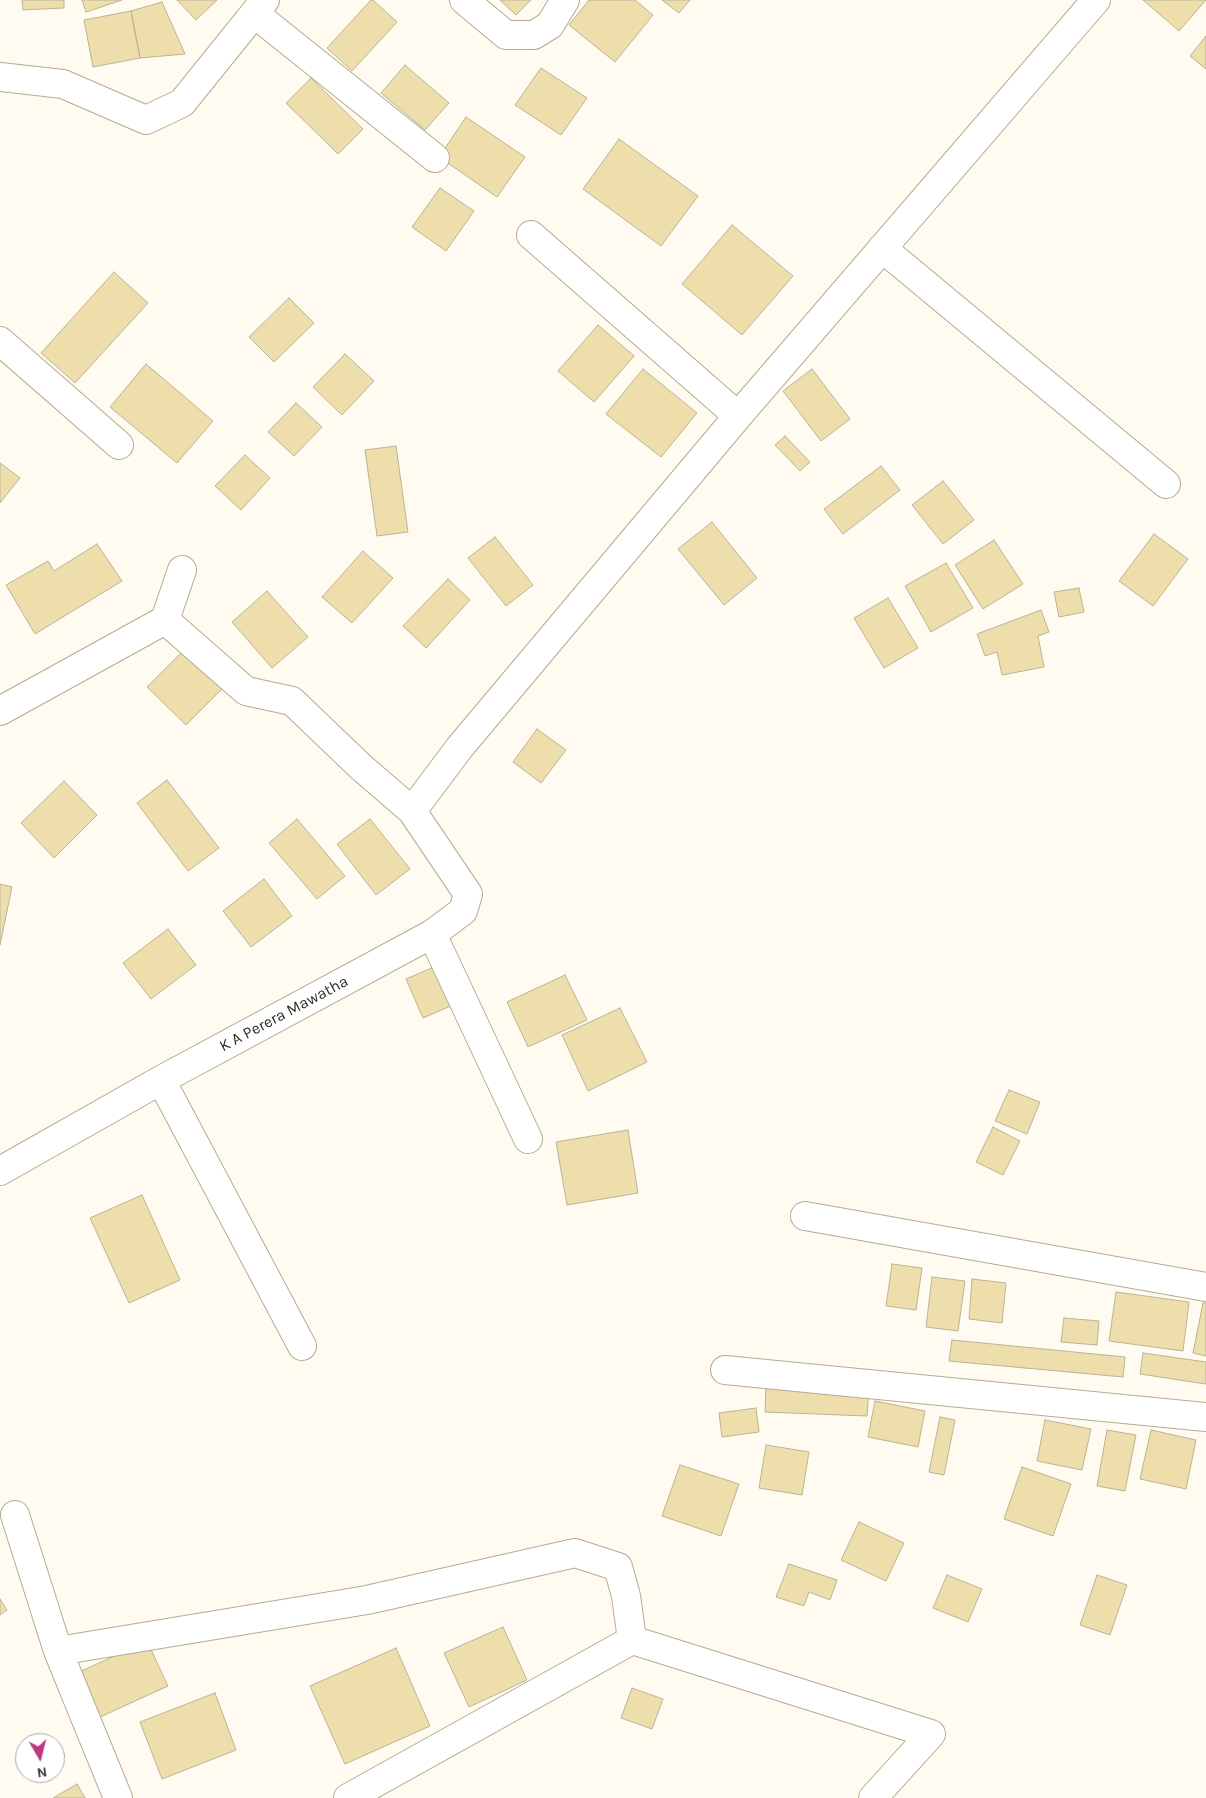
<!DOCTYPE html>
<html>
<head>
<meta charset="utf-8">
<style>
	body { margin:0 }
	#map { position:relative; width:1206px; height:1798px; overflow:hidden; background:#fffbf0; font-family:Karla,sans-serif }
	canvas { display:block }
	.north { position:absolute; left:15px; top:1733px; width:50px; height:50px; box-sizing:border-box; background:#fff; border:1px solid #adaba7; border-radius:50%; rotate:172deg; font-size:14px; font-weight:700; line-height:20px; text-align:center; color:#312e23 }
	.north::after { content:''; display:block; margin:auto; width:18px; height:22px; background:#bb3a83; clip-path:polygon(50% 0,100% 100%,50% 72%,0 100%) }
</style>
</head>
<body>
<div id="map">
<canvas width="1206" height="1798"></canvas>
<div class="north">N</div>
</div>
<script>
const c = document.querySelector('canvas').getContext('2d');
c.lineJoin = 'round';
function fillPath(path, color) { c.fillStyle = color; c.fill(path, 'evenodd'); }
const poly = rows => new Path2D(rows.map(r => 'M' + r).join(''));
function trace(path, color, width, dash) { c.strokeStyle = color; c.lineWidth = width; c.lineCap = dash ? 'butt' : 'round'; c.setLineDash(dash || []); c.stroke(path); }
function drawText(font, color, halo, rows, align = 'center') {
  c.font = font + ' Karla,sans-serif'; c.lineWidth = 5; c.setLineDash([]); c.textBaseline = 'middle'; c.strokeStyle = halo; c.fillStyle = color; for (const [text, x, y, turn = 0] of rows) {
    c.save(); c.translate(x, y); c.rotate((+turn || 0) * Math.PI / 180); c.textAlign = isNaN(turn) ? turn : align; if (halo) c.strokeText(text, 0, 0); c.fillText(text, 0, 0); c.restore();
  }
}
const building = poly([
	[22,0,64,0,64,8,23,10,22,0],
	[82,0,122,0,86,12,82,0],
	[177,0,217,0,196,20,177,0],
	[371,0,373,0,397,22,352,71,327,48,371,0],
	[500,0,531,0,516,15,500,0],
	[589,0,635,0,653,15,615,62,569,25,589,0],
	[662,0,690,0,679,13,662,0],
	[1143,0,1206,0,1179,31,1143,0],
	[162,2,185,54,140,58,131,11,162,2],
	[131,11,140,58,93,67,84,20,131,11],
	[1206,36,1206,69,1190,56,1206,36],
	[405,65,449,103,425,130,381,93,405,65],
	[541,68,587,98,561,135,515,105,541,68],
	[311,78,363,129,338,154,286,103,311,78],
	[466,117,525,157,497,197,439,157,466,117],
	[619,139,698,196,661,246,583,189,619,139],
	[440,188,474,211,446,251,412,227,440,188],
	[732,225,793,276,742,335,682,284,732,225],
	[114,272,148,303,75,383,41,353,114,272],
	[289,298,314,323,274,362,249,337,289,298],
	[598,325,634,356,594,402,558,371,598,325],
	[345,354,374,381,342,415,313,387,345,354],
	[146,364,213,421,177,463,110,407,146,364],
	[643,369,697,413,661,457,606,414,643,369],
	[812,369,850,419,821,441,783,391,812,369],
	[296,403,322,427,294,456,268,432,296,403],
	[785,436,810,462,800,471,775,445,785,436],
	[396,446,408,532,377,536,365,450,396,446],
	[245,455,270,478,241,510,215,486,245,455],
	[0,463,20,478,0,503,0,463],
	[881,466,900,490,843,534,824,509,881,466],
	[943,481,974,520,943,544,912,505,943,481],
	[712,522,757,578,724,605,678,549,712,522],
	[1154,534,1188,559,1153,606,1119,581,1154,534],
	[495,537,533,585,506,606,468,558,495,537],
	[994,540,1023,584,983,609,955,565,994,540],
	[97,544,122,581,35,634,6,585,48,561,54,571,97,544],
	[363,551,393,578,352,623,322,597,363,551],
	[946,563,973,608,931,632,905,586,946,563],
	[448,579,470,600,426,648,403,626,448,579],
	[1079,588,1084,612,1059,617,1054,592,1079,588],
	[267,591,308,637,272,668,232,622,267,591],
	[888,598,918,648,884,668,854,618,888,598],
	[1041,610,1049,632,1038,636,1044,667,1002,675,997,652,985,656,977,634,1041,610],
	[186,648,225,686,186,725,147,687,186,648],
	[537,729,566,750,541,783,513,762,537,729],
	[167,780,219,848,188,871,137,803,167,780],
	[64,781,97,815,54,858,21,823,64,781],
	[297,819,345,876,317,899,269,843,297,819],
	[370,819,410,869,376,895,337,844,370,819],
	[264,879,292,916,251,947,223,911,264,879],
	[0,884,12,887,0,945,0,884],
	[168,929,196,965,151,999,123,963,168,929],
	[443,963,460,1002,423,1018,406,979,443,963],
	[565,975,587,1020,528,1047,507,1002,565,975],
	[620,1008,647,1062,588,1091,562,1035,620,1008],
	[1009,1090,1040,1102,1027,1134,995,1121,1009,1090],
	[993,1127,1020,1141,1003,1175,976,1162,993,1127],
	[628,1130,638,1193,567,1205,556,1142,628,1130],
	[142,1195,180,1280,129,1303,90,1218,142,1195],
	[892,1264,922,1268,916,1310,886,1306,892,1264],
	[932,1277,965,1281,958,1331,926,1327,932,1277],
	[972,1279,1006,1283,1002,1323,969,1319,972,1279],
	[1116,1292,1189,1302,1183,1351,1109,1341,1116,1292],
	[1203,1303,1206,1303,1206,1356,1193,1353,1203,1303],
	[1064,1318,1099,1321,1097,1345,1061,1342,1064,1318],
	[952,1340,1125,1357,1123,1377,949,1361,952,1340],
	[1143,1353,1206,1362,1206,1384,1140,1374,1143,1353],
	[766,1384,869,1388,867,1416,765,1412,766,1384],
	[875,1401,925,1411,918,1447,868,1437,875,1401],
	[756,1408,759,1432,722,1437,719,1413,756,1408],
	[940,1417,955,1420,944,1475,929,1472,940,1417],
	[1045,1420,1091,1429,1082,1470,1037,1461,1045,1420],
	[1107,1430,1136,1435,1125,1491,1097,1486,1107,1430],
	[1151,1430,1196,1440,1186,1489,1140,1479,1151,1430],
	[766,1445,809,1452,802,1495,759,1488,766,1445],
	[680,1465,739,1484,721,1536,662,1516,680,1465],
	[1022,1467,1071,1484,1053,1536,1004,1519,1022,1467],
	[859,1522,904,1543,886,1581,841,1560,859,1522],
	[789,1564,837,1580,830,1600,809,1592,804,1606,776,1597,789,1564],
	[947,1575,982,1589,968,1622,933,1608,947,1575],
	[1097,1575,1127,1585,1110,1635,1080,1625,1097,1575],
	[0,1599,7,1610,0,1615,0,1599],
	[503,1627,527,1680,469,1707,444,1653,503,1627],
	[147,1641,168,1686,98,1718,77,1673,147,1641],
	[396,1648,430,1726,345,1764,310,1686,396,1648],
	[632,1688,663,1699,652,1729,621,1718,632,1688],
	[215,1693,236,1750,162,1779,140,1722,215,1693],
	[77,1784,85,1798,53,1798,77,1784]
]);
const minor = poly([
	[464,0,506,35,534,35,550,25,565,0],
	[255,14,435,158],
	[0,77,63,84,146,120,182,103,265,0],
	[531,235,738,416],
	[882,248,1166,484],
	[0,341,119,445],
	[0,711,165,620],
	[412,811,460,747,738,416,1096,0],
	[432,934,528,1139],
	[161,1080,302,1346],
	[0,1171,161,1080,432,934,463,911,468,894,412,811,361,767,292,701,246,691,165,620,182,570],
	[805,1216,1206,1287],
	[725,1370,1206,1417],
	[15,1515,58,1651,118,1798],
	[58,1651,367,1600,575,1553,618,1567,626,1596,632,1640],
	[348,1798,632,1640,931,1734,873,1798]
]);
const streetNames = [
	["K A Perera Mawatha",284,1014,-28]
];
fillPath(building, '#eddeac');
trace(building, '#bab397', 1);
trace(minor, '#b4ac91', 30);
trace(minor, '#fff', 28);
drawText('16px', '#312e23', '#fff', streetNames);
</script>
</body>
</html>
